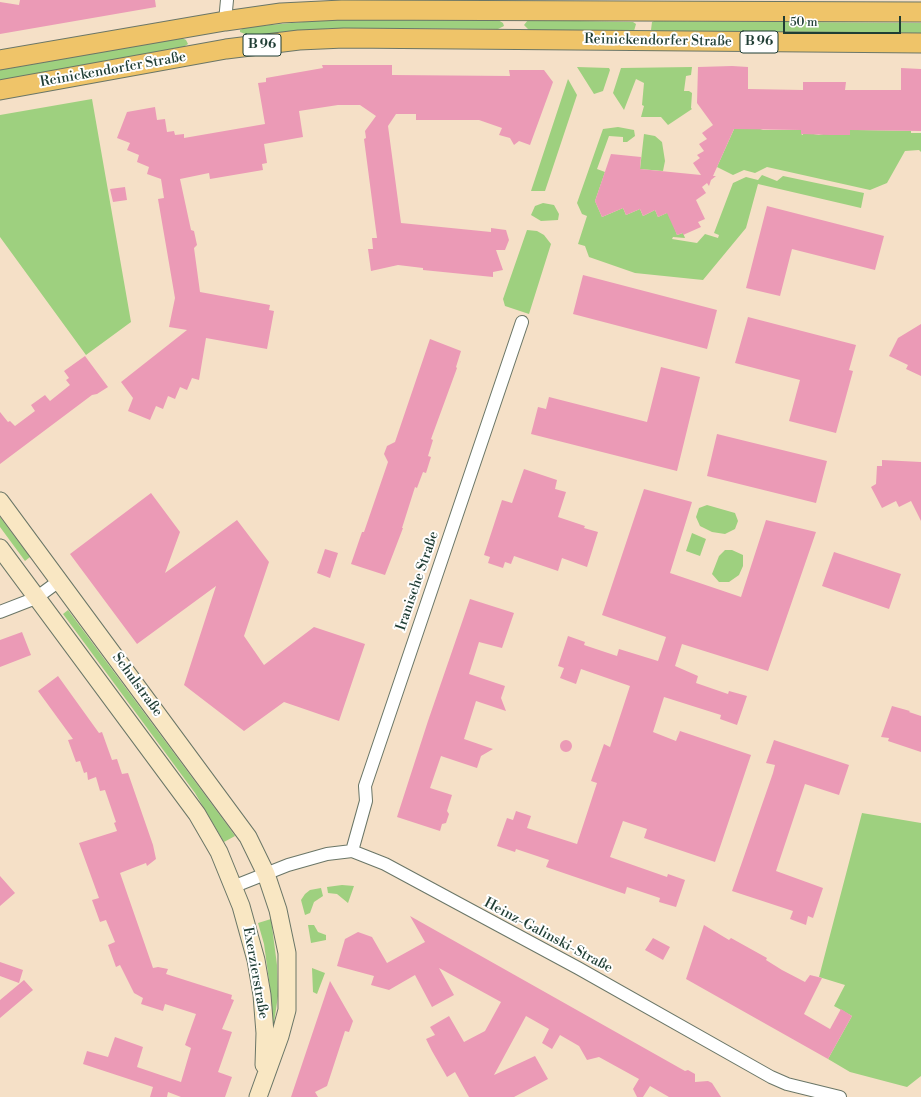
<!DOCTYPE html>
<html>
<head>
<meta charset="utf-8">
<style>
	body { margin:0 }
	#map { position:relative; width:921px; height:1097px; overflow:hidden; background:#f5e0c7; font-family:"Libre Bodoni",serif }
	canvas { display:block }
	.scale { position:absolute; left:783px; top:16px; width:118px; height:18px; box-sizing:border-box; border:2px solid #1f3d34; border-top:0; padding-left:5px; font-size:12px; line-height:14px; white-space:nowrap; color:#1f3d34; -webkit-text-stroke:3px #fff; paint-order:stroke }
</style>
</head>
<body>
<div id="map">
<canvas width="921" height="1097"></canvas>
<div class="scale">50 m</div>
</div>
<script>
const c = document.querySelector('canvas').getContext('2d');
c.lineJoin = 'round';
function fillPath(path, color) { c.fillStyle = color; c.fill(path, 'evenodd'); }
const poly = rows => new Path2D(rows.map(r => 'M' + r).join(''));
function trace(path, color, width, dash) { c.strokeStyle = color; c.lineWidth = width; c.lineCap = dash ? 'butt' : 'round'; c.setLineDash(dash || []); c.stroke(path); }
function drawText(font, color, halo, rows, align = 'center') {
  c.font = font + ' "Libre Bodoni",serif'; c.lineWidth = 4; c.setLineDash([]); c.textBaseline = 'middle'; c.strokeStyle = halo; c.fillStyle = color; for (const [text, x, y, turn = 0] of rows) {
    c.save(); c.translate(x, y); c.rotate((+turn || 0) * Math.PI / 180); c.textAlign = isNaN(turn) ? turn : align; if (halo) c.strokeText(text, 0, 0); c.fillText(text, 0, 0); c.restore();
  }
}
const green = poly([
	[337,19,498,20,503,23,504,26,498,29,337,28,250,36,240,32,240,30,247,27],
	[528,20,633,22,636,24,634,31,529,30,524,25],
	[654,21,921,23,921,33,653,31,651,30,652,22],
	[182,38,186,40,188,44,182,48,0,80,0,70],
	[577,67,609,68,610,70,603,91,594,94],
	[692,67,691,75,686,76,684,91,689,91,692,93,691,108,692,109,668,125,661,117,641,117,644,106,642,105,644,83,636,79,624,110,613,93,621,68],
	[568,79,577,95,545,191,531,191],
	[92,99,131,322,86,355,0,237,0,115],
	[618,127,634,130,635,136,627,142,623,142,623,137,609,136,597,169,605,172,595,201,602,217,623,208,626,215,640,209,643,216,655,210,658,217,669,212,677,235,683,233,685,238,673,237,672,239,697,243,705,234,718,238,719,235,714,233,733,183,746,177,758,180,762,175,777,181,783,176,864,193,861,208,758,184,746,228,703,280,635,273,589,257,585,246,578,244,587,216,582,214,577,203,603,129],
	[735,127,738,129,740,127,748,129,755,129,755,127,763,130,801,130,801,134,803,135,803,132,819,135,850,128,858,130,911,131,911,133,921,133,921,152,919,150,905,151,887,183,870,190,767,167,755,173,744,170,733,175,717,167],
	[644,134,655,136,662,142,665,161,663,171,640,169],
	[543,203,554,205,559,214,558,220,541,221,531,215,535,206],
	[527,230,537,231,544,235,551,244,529,314,505,306,503,299],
	[707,505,735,513,738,521,735,529,725,534,712,532,700,526,696,517,699,508],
	[0,517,30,557,25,561,0,527],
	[692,533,706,539,700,556,686,551],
	[725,550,732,550,743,555,743,566,739,575,729,582,719,582,712,574,719,556],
	[68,610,228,826,235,836,224,842,195,793,63,614],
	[862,813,921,823,921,1076,907,1087,850,1072,828,1059,852,1016,834,1006,845,985,819,977],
	[342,885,354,886,348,903,337,894,328,893,327,887],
	[321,888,323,896,314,902,310,913,305,915,301,900,305,894,310,890],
	[271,919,277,965,278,996,273,1029,270,1014,270,988,264,944,258,923],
	[308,925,314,925,318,932,326,935,326,940,311,943],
	[312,968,325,973,317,994,313,992]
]);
const building = poly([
	[20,0,155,0,156,7,0,34,0,2,19,5],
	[322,65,392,65,392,75,510,76,509,70,544,70,553,82,530,145,519,141,514,145,510,138,499,135,502,128,479,120,416,120,416,114,396,114,388,126,401,223,491,232,491,228,506,230,509,240,505,250,496,250,503,270,493,272,493,277,423,270,423,268,398,265,371,271,368,249,373,249,372,238,377,238,364,139,366,138,365,131,376,116,360,105,338,105,299,111,303,137,264,144,267,163,262,164,263,170,210,179,209,173,180,179,191,230,194,231,197,245,194,248,200,292,270,305,269,310,274,311,267,349,206,338,199,380,192,378,187,390,180,387,175,399,168,396,163,409,156,406,150,420,128,411,133,398,121,382,187,330,169,327,175,298,158,199,164,198,161,179,147,174,149,167,137,162,139,155,127,150,130,143,117,138,127,112,155,107,157,120,165,119,167,132,174,131,175,135,184,134,184,138,265,124,258,83,266,82,266,78,323,68],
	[732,66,748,67,748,89,803,90,803,82,846,82,845,90,901,90,901,68,921,69,921,131,850,130,850,135,830,135,801,134,801,130,734,129,713,176,716,176,711,180,709,186,707,183,702,187,706,193,696,200,705,219,698,222,701,227,683,235,683,233,677,235,667,213,658,217,655,210,643,216,640,209,626,215,623,208,602,217,595,201,611,154,641,157,640,169,701,175,693,163,700,158,697,155,704,151,699,144,707,139,702,133,713,125,697,103,698,67],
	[125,187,127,200,113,202,110,189],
	[767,206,884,236,875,270,792,249,780,296,746,288],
	[583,275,717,310,707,349,573,314],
	[748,317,856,345,849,370,853,371,836,433,789,421,800,380,735,363],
	[921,324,921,376,906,369,908,365,889,356,898,338],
	[430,339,461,351,456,367,457,368,431,439,433,440,428,456,431,457,426,473,423,472,417,488,415,487,402,528,403,528,385,575,351,564,362,532,364,532,388,462,384,454,387,446,395,442],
	[85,356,108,387,97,394,92,395,0,464,0,412,8,422,10,421,15,426,35,411,31,405,45,395,50,401,70,385,66,380,69,378,64,371],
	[661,367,700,377,677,471,531,434,538,407,546,409,549,397,647,422],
	[717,434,827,461,816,503,707,476],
	[882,460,921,462,921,521,911,501,899,507,896,501,882,508,871,487,876,484,877,466,882,466],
	[524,469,557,480,555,489,566,492,558,517,585,526,584,528,598,532,587,567,562,558,558,571,514,556,511,564,505,562,503,568,488,563,490,557,484,555,502,500,512,503],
	[644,489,692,502,670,573,741,597,766,520,816,532,768,671,682,644,675,666,698,676,696,683,728,694,729,691,747,696,737,725,720,719,721,715,664,697,653,732,676,741,680,731,751,755,715,862,644,838,647,829,623,821,610,857,667,877,668,874,685,880,676,907,659,902,660,898,627,887,625,894,546,867,549,860,516,849,515,852,497,846,507,818,513,820,516,811,531,816,527,828,577,844,597,783,591,781,604,744,610,747,630,686,581,669,576,684,560,678,564,668,558,666,568,636,585,642,584,645,617,656,619,649,658,661,666,637,602,615],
	[151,493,180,532,165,573,237,520,269,562,244,636,264,665,314,627,365,644,339,721,284,702,244,731,184,685,216,586,137,644,70,554],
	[325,549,338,553,330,578,317,573],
	[834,552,901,574,889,609,822,586],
	[470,599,514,613,502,648,479,642,469,674,505,686,501,698,506,711,476,701,464,739,493,749,481,756,477,768,441,756,430,788,452,795,447,811,449,814,446,823,442,824,440,831,397,817,428,721],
	[22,632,31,655,0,667,0,640],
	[58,676,99,733,102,732,112,760,117,759,122,774,128,773,153,845,156,859,147,866,146,863,120,873,153,968,158,967,168,969,166,974,232,995,231,999,234,1000,222,1029,232,1032,218,1072,232,1077,225,1097,181,1097,168,1092,167,1097,150,1097,153,1087,83,1064,87,1051,108,1057,115,1037,143,1047,137,1067,181,1082,191,1048,185,1045,196,1014,165,1004,163,1011,141,1004,143,998,134,993,120,965,116,967,108,945,115,942,106,920,100,922,92,900,99,898,79,843,117,831,114,823,116,822,105,790,100,791,96,777,88,780,87,772,84,773,80,761,76,762,68,740,73,739,38,691],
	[892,706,910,711,909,712,921,716,921,752,888,741,889,738,881,737],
	'560 746a6 6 0 1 1 12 0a6 6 0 1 1-12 0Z',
	[774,740,849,765,839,795,805,784,776,871,823,888,813,918,808,916,806,925,790,919,793,911,732,891,773,773,775,765,766,763],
	[0,876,15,893,0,906],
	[410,916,685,1071,688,1070,695,1074,695,1082,708,1081,712,1083,721,1097,669,1097,650,1086,643,1097,637,1097,633,1089,639,1079,599,1057,587,1060,579,1046,560,1035,552,1049,542,1043,549,1029,526,1016,494,1075,535,1056,548,1079,514,1097,469,1097,455,1072,447,1077,432,1051,426,1039,435,1035,430,1027,449,1016,464,1042,485,1031,501,1002,439,968,454,995,432,1007,415,975,389,990,371,985,374,976,337,966,345,939,358,932,372,937,387,963,425,942],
	[704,925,729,940,731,938,767,958,766,960,782,970,805,982,810,975,822,978,804,1014,830,1029,841,1009,852,1016,828,1059,686,979],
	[653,938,670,947,663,960,645,950],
	[0,962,23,970,19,983,0,976],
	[24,980,33,990,0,1018,0,1000],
	[330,981,353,1021,349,1032,345,1031,327,1086,315,1092,318,1097,291,1097]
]);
const minor = poly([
	[225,21,227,0],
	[0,612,36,598,59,581],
	[352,851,366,801,365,786,522,322],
	[235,886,288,865,327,854,352,851,385,864,578,968,771,1077,787,1084,840,1097]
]);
const secondary = poly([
	[0,501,248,837,266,874,278,910,287,953,287,1010,280,1036,258,1097],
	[0,548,197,814,219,852,241,906,256,960,262,995,265,1033,264,1065]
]);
const primary = poly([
	[0,60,225,21,281,13,342,10,921,12],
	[0,90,226,49,299,40,344,38,921,43]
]);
const shields = [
	[759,42,38],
	[262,45,38]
];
const shieldNames = [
	["B 96",759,42],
	["B 96",262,45]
];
const streetNames = [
	["Reinickendorfer Straße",658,41,1],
	["Reinickendorfer Straße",113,70,-10],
	["Iranische Straße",418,581,-71],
	["Schulstraße",137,685,54],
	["Heinz-Galinski-Straße",548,936,28],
	["Exerzierstraße",255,973,80]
];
fillPath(green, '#9ed07f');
fillPath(building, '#eb9ab6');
trace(minor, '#6a7667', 14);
trace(secondary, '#6a7667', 19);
trace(primary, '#6a7667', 21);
trace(minor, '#fff', 12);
trace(secondary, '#f9e7c3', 17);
trace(primary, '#efc469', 19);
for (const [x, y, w] of shields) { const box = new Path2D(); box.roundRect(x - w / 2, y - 11, w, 22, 3); c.fillStyle = '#fff'; c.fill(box); trace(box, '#1f3d34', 1); }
drawText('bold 13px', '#1f3d34', null, shieldNames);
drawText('14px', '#1f3d34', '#fff', streetNames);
</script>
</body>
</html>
